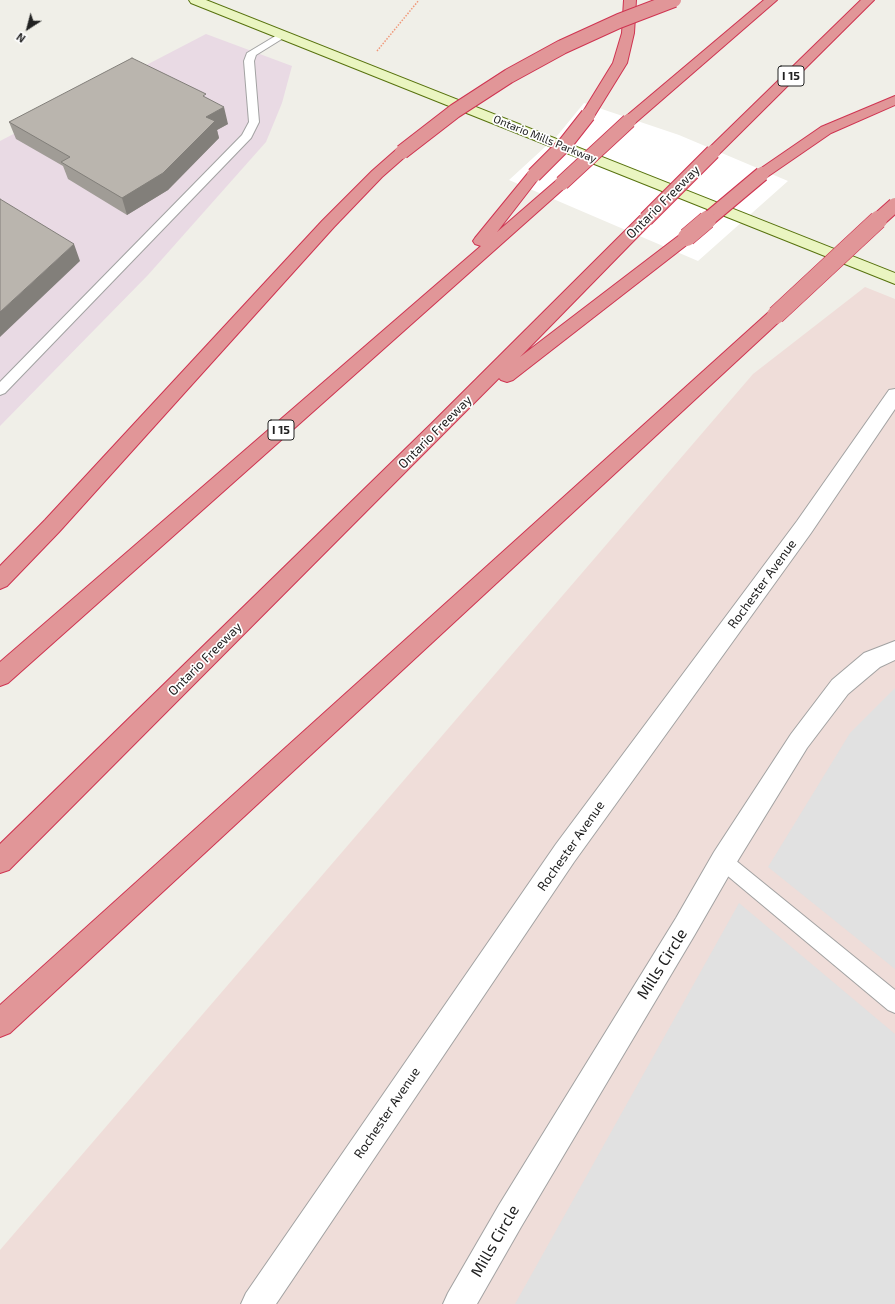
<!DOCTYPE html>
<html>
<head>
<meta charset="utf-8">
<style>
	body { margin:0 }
	#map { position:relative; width:895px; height:1304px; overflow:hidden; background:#f0efe8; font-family:"Exo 2",sans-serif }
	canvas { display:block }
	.north { position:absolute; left:8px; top:8px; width:40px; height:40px; -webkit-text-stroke:3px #fff; paint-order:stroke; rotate:216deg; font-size:11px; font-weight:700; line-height:16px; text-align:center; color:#212121 }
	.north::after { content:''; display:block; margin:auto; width:14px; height:18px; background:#212121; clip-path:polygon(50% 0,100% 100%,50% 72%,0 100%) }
</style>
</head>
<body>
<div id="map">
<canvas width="895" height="1304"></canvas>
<div class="north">N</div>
</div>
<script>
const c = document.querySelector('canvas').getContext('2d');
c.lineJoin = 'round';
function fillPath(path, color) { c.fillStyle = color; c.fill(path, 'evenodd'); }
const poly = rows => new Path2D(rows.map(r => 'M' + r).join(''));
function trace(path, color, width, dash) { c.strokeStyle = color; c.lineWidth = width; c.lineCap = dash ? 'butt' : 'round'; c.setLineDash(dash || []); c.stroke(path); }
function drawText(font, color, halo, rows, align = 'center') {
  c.font = font + ' "Exo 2",sans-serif'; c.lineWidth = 3.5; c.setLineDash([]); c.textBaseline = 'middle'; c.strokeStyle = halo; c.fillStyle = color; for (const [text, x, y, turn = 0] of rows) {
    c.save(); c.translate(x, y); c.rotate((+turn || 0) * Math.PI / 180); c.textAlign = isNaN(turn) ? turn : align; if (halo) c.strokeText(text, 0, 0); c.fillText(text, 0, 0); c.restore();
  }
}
const commercial = poly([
	[865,287,895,299,895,1304,0,1304,0,1250,753,374]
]);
const industrial = poly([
	[206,34,292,66,282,103,266,142,148,275,0,426,0,141]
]);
const parking = poly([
	[895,688,895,969,768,867,850,733],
	[739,903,895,1034,895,1304,515,1304]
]);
const pier = poly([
	[584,103,679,135,788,181,698,261,509,180,557,136]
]);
const path = poly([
	[377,51,419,0]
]);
const lane = poly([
	[282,32,287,35,285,37,256,55,254,61,259,122,251,138,5,393,0,395,0,382,242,135,249,122,244,61,247,53,282,32],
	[723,852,729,855,895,990,895,1013,888,1010,717,867,714,861,717,855,723,852]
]);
const street = poly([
	[895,389,895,409,811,533,574,862,276,1304,241,1304,246,1293,556,844,797,521,889,390,895,389],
	[895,641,895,660,880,667,848,694,807,748,732,870,694,936,521,1227,477,1304,443,1304,448,1293,499,1205,676,918,714,852,791,734,832,680,864,653,895,641]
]);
const secondary = poly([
	[189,0,206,0,895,273,895,284,191,3,189,0]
]);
const highway = poly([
	[624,0,636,0,634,33,627,63,593,118,588,119,583,118,581,115,613,63,622,33,624,0],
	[764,0,777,0,634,124,629,125,624,124,622,121,624,118,764,0],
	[861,0,874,0,718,155,713,156,708,155,706,152,708,149,861,0],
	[895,96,895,105,831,133,767,177,762,178,757,177,755,174,757,171,821,127,895,96],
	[402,148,407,149,409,152,407,155,382,177,334,227,59,532,7,586,0,589,0,566,45,520,322,221,372,171,397,149,402,148],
	[534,171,539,172,541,175,497,232,557,180,562,178,567,180,570,183,8,683,0,686,0,662,481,246,475,244,473,241,475,238,529,172,534,171],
	[646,214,652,216,654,219,652,222,520,357,681,234,687,232,693,234,695,237,693,240,513,380,507,382,501,380,499,378,9,870,0,873,0,844,431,424,640,216,646,214],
	[776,309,782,311,784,315,782,319,10,1033,0,1037,0,1005,770,311,776,309]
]);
const highwayBridgeFar1 = poly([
	[402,152,455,111,509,76,562,47,619,21,674,0],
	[534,175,566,143,588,115],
	[562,183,629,121],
	[646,219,713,152],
	[706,221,762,174],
	[877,221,895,205]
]);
const highwayBridge = poly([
	[687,237,707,220],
	[776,315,878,220]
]);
const wall = poly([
	[207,98,228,124,217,130,219,138,168,190,127,215,68,179,63,166,16,139,9,122]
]);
const shadedWall = poly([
	[224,107,228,124,217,130,219,138,168,190,127,215,122,198,206,117],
	[74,244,80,261,0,337,0,312]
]);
const building = poly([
	[132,58,206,94,203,96,224,107,206,117,215,121,163,173,122,198,61,162,70,157,9,122,132,58],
	[0,199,74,244,0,312,0,199]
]);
const farStreetnames = [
	["Ontario Mills Parkway",545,139,22]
];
const shields = [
	[791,76,26],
	[281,430,26]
];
const shieldNames = [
	["I 15",791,76],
	["I 15",281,430]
];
const streetNames = [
	["Ontario Freeway",663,202,-45],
	["Ontario Freeway",435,432,-45],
	["Rochester Avenue",762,584,-54],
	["Ontario Freeway",205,659,-45],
	["Rochester Avenue",571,846,-55],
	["Rochester Avenue",387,1113,-56]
];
const nearStreetnames = [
	["Mills Circle",662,964,-58],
	["Mills Circle",495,1241,-60]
];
fillPath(commercial, '#efddd9');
fillPath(industrial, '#e9dae4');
fillPath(parking, '#e1e1e1');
fillPath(pier, '#fff');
trace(lane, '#a2a2a2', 2);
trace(street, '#a2a2a2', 2);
trace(secondary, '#57720d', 2);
trace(highway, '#cf3451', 2);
trace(path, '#f09879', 1.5, [1.5, 1.5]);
fillPath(lane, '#fff');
fillPath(street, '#fff');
fillPath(secondary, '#eaf5c1');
fillPath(highway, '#e19698');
trace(highwayBridgeFar1, '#cf3451', 16, []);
trace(highwayBridge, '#cf3451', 19, []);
trace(highwayBridgeFar1, '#e19698', 14);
trace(highwayBridge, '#e19698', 18);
fillPath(wall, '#a09c96');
fillPath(shadedWall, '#827f7a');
fillPath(building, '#bab5ae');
trace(building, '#827f7a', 1);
drawText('11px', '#212121', '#fff', farStreetnames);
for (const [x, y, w] of shields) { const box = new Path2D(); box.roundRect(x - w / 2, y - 10, w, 20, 3); c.fillStyle = '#fff'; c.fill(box); trace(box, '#212121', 1); }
drawText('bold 12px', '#212121', null, shieldNames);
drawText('13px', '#212121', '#fff', streetNames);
drawText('16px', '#212121', '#fff', nearStreetnames);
</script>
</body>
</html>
